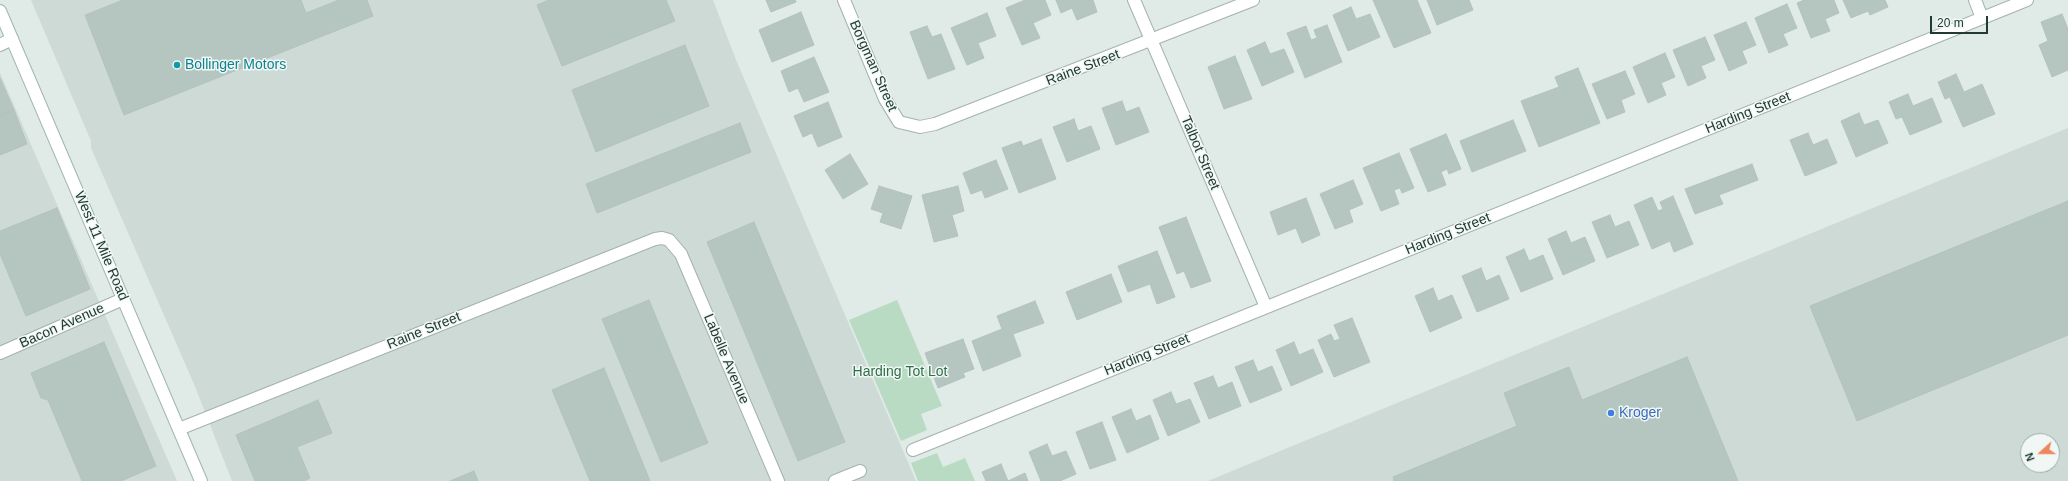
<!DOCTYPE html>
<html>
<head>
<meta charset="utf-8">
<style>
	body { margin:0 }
	#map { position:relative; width:2068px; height:481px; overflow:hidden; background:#e0eae6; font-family:Helvetica,sans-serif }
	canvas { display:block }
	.north { position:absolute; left:2020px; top:433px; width:40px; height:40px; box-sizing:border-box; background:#f0f7f4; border:1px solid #9daba7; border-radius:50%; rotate:249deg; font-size:11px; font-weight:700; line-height:16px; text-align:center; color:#213a34 }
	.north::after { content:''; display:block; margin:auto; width:14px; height:18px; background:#ec865c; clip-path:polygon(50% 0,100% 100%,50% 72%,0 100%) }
	.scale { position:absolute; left:1930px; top:16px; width:58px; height:18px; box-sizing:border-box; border:2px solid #213a34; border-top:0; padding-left:5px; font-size:12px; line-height:14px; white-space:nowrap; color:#213a34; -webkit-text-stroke:3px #f0f7f4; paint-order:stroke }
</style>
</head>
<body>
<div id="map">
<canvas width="2068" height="481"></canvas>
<div class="north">N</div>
<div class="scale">20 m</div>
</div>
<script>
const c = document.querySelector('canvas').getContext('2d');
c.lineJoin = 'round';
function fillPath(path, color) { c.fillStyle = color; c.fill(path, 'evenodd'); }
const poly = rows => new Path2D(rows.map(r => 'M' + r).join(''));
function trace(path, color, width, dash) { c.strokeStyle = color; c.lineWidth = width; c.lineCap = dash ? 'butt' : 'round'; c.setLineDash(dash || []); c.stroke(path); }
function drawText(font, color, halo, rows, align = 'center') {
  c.font = font + ' Helvetica,sans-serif'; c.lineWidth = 3; c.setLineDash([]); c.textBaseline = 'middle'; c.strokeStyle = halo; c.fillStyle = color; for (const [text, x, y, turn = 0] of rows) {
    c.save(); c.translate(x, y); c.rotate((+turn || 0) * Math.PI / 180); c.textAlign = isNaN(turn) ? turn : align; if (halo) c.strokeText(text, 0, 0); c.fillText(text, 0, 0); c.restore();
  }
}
const built = poly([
	[31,0,713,0,736,60,916,481,232,481,194,384,91,148,91,141],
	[0,73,177,481,0,481],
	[2068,128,2068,481,1208,481,1302,442],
	[2028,441,2052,441,2052,465,2028,465]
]);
const green = poly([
	[897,300,942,406,921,414,927,430,901,441,849,320],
	[937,453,943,467,965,458,975,481,918,481,911,463]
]);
const building = poly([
	[123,0,301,0,306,13,339,0,367,0,373,16,124,115,85,15,123,0],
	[549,0,666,0,675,21,562,66,537,5,549,0],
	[766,0,795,0,796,2,771,12,766,0],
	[1025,0,1045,0,1051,15,1033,23,1040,38,1022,45,1006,8,1025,0],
	[1056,0,1093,0,1097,12,1077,20,1072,8,1061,13,1056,0],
	[1373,0,1417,0,1431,33,1394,48,1373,0],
	[1427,0,1469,0,1473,10,1437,25,1427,0],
	[1804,0,1834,0,1839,13,1825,19,1830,31,1811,38,1797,3,1804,0],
	[1843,0,1885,0,1888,7,1870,15,1868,11,1851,18,1843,0],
	[1787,4,1797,28,1783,34,1788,45,1769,53,1755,18,1787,4],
	[1351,7,1356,19,1370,14,1380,37,1348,51,1333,15,1351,7],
	[801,12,814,45,772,62,759,30,801,12],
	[987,13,996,36,978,43,984,58,967,65,951,28,987,13],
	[2062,14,2068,29,2068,70,2052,77,2039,45,2048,41,2041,22,2062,14],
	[1746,22,1756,45,1742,51,1747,63,1729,71,1714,35,1746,22],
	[1327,25,1342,62,1305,78,1287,33,1306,26,1311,40,1317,38,1314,30,1327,25],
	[927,26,932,37,941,34,955,69,928,79,910,32,927,26],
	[1705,37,1715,60,1701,66,1706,78,1688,86,1673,50,1705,37],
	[1265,42,1270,54,1284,49,1294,72,1262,86,1247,50,1265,42],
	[685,45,709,106,596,152,572,90,685,45],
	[1665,53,1675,77,1661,83,1666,95,1648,103,1633,67,1665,53],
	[1235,56,1252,99,1224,109,1208,67,1235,56],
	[814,57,829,92,804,102,798,88,789,92,781,71,814,57],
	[1578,68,1600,123,1539,147,1521,101,1559,87,1555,77,1578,68],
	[1625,71,1635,94,1621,100,1625,112,1607,119,1592,84,1625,71],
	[1956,74,1964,92,1982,84,1995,114,1963,127,1950,97,1945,99,1938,82,1956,74],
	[0,78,14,110,0,116,0,78],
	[1908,94,1913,106,1932,98,1942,122,1910,135,1902,117,1896,119,1889,102,1908,94],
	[1122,101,1126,112,1139,107,1149,132,1116,145,1102,108,1122,101],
	[828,102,842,137,818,147,812,133,803,137,794,116,828,102],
	[14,110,27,144,0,155,0,116,14,110],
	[1859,113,1864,125,1878,120,1888,143,1856,157,1841,121,1859,113],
	[1074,119,1078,131,1091,126,1100,149,1067,162,1053,127,1074,119],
	[1513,120,1526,151,1472,172,1460,141,1513,120],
	[740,123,751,152,597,213,586,184,740,123],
	[1808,133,1813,145,1827,139,1837,163,1805,176,1790,140,1808,133],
	[1446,134,1461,169,1449,174,1447,169,1441,172,1446,185,1428,192,1410,149,1446,134],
	[1041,139,1056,179,1019,193,1002,148,1021,141,1023,146,1041,139],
	[1399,153,1414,188,1402,193,1400,188,1394,190,1399,204,1381,211,1363,168,1399,153],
	[850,154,868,184,843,199,825,170,850,154],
	[996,160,1008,189,985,198,982,190,971,194,963,173,996,160],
	[1752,164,1758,180,1719,195,1723,204,1695,214,1685,189,1752,164],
	[1353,180,1363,204,1349,210,1353,222,1335,229,1320,194,1353,180],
	[879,186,912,196,901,229,880,222,883,213,871,209,879,186],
	[958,186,964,211,952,215,958,236,934,242,922,195,958,186],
	[1673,196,1693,244,1674,252,1670,241,1652,249,1634,205,1652,197,1658,211,1663,209,1660,202,1673,196],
	[1306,198,1320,235,1302,243,1296,228,1278,235,1270,212,1306,198],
	[2068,201,2068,335,1857,421,1810,306,2068,201],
	[57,208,90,289,26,316,0,254,0,231,57,208],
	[1610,215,1615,227,1629,221,1639,245,1607,258,1592,222,1610,215],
	[1186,217,1211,281,1191,288,1184,271,1177,274,1159,227,1186,217],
	[754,222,845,442,798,461,707,242,754,222],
	[1566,231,1571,243,1585,237,1595,261,1563,275,1548,239,1566,231],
	[1524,249,1529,261,1543,255,1553,279,1521,292,1506,257,1524,249],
	[1157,251,1175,297,1157,304,1150,284,1128,292,1118,266,1157,251],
	[1481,268,1486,281,1499,275,1509,299,1477,312,1462,276,1481,268],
	[1111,274,1122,302,1077,320,1066,292,1111,274],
	[1433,288,1438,301,1452,295,1462,318,1430,332,1415,296,1433,288],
	[649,300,708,443,661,462,602,319,649,300],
	[1035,301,1044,323,1013,334,1021,356,983,371,972,341,1002,329,997,316,1035,301],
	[1352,318,1370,362,1334,377,1318,340,1331,334,1334,341,1340,339,1334,325,1352,318],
	[963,339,974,369,963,373,965,377,938,388,925,353,963,339],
	[104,342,156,466,121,481,82,481,48,400,41,398,31,373,104,342],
	[1294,342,1299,355,1313,349,1323,372,1291,386,1276,350,1294,342],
	[1687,357,1738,481,1394,481,1393,477,1517,426,1504,393,1569,367,1582,400,1687,357],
	[1253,360,1258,372,1272,366,1282,390,1250,403,1235,367,1253,360],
	[604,368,650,481,590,481,552,390,604,368],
	[1213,376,1218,388,1232,382,1241,406,1209,419,1194,383,1213,376],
	[1171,392,1176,404,1190,399,1200,422,1168,436,1153,400,1171,392],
	[318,400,332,433,297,447,310,478,304,481,255,481,236,435,318,400],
	[1131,409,1136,421,1150,415,1159,439,1127,453,1112,417,1131,409],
	[1102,422,1116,460,1090,469,1076,432,1102,422],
	[1047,444,1052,456,1066,451,1076,474,1060,481,1041,481,1029,452,1047,444],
	[1001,464,1008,481,1025,473,1028,481,986,481,982,472,1001,464],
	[474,471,478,481,450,481,474,471]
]);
const street = poly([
	[844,0,885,99,899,122,920,127,935,124,1253,0],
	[1134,0,1266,307],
	[1975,0,1982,18],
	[0,45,12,39],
	[0,353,123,299],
	[179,429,655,239,662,238,669,240,681,254,778,481],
	[913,450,2027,0],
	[835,481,860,471]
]);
const secondary = poly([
	[0,11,201,481]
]);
const markers = [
	[177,65,4,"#0f9aa8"],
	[1611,413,4,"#3f7fe0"]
];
const cultureNames = [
	["Bollinger Motors",185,65]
];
const streetNames = [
	["Borgman Street",873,66,66],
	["Raine Street",1083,68,-21],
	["Harding Street",1748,113,-22],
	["Talbot Street",1200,153,67],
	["Harding Street",1448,234,-22],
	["West 11 Mile Road",101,246,67],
	["Bacon Avenue",62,326,-24],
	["Raine Street",424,331,-22],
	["Harding Street",1147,355,-22],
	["Labelle Avenue",726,359,67]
];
const parkNames = [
	["Harding Tot Lot",900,372]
];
const shopNames = [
	["Kroger",1619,413]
];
fillPath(built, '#cedad5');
fillPath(green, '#b9dbc4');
fillPath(building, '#b5c5bf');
trace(building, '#b3c3bd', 1);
trace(street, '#a3b2ad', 14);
trace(secondary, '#9fb5ae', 14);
trace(street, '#fff', 12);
trace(secondary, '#fff', 12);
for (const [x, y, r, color] of markers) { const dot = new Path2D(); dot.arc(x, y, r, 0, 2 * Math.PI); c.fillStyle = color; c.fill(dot); trace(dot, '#f0f7f4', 1.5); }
drawText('14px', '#0d838f', '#f0f7f4', cultureNames, 'left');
drawText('14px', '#213a34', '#f0f7f4', streetNames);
drawText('14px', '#2e6e49', '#f0f7f4', parkNames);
drawText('14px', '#366cbe', '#f0f7f4', shopNames, 'left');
</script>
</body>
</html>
